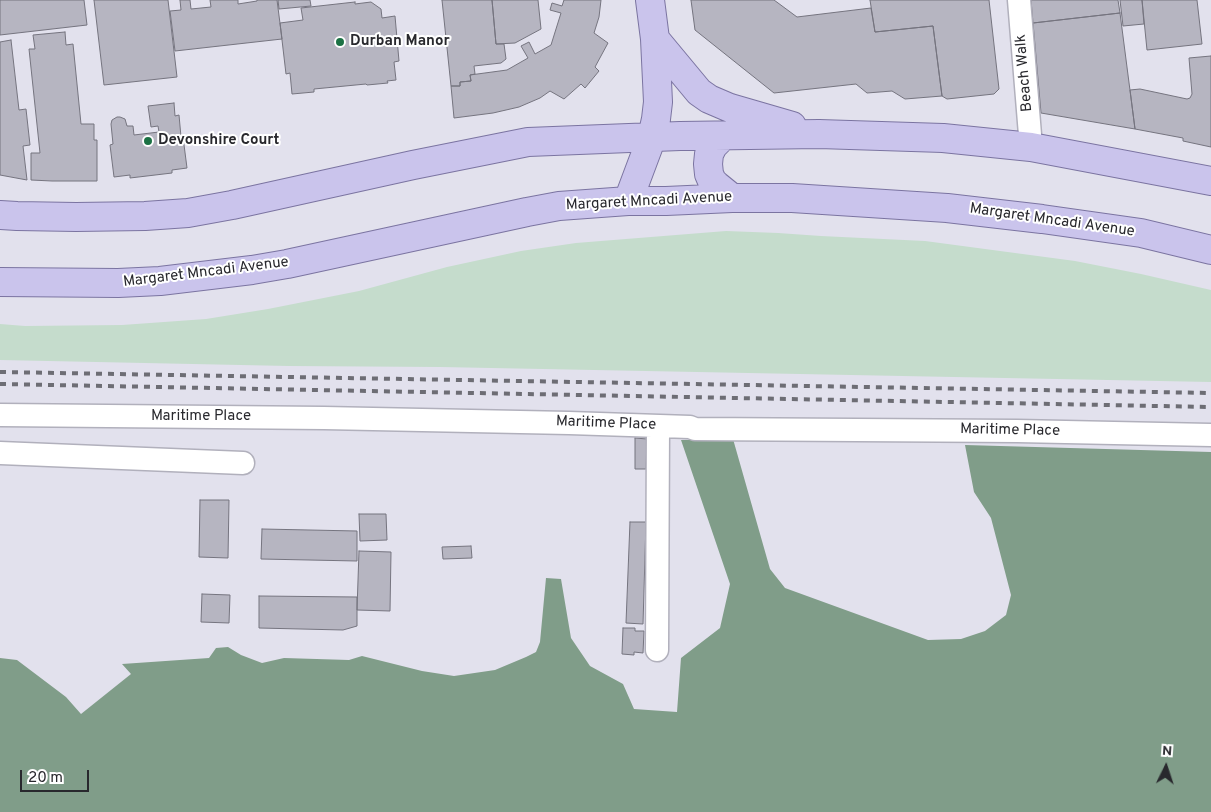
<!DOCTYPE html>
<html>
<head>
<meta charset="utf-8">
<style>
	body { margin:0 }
	#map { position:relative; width:1211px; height:812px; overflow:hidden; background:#e2e1ed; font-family:Overpass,sans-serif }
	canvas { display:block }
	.north { position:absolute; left:1141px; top:742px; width:50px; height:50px; -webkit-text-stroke:4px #fff; paint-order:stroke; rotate:4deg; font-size:14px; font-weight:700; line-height:20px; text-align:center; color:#28282d }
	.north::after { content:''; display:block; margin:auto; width:18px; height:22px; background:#28282d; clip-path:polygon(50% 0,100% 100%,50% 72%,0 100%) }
	.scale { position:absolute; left:20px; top:770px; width:69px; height:22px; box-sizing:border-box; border:2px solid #28282d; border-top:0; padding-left:6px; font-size:15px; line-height:18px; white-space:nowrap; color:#28282d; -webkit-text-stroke:4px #fff; paint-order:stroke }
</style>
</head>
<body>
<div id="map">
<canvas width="1211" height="812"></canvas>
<div class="north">N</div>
<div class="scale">20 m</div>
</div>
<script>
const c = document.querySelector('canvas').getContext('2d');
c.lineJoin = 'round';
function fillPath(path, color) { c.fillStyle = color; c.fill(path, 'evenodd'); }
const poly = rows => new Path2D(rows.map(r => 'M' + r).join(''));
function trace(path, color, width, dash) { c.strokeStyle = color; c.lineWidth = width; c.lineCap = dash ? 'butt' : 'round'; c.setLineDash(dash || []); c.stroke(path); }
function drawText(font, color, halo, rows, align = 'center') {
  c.font = font + ' Overpass,sans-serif'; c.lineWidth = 4; c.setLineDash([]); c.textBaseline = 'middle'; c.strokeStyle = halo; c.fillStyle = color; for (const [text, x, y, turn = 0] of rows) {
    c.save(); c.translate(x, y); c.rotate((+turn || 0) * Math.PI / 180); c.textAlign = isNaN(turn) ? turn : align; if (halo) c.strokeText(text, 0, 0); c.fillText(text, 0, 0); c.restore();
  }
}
const green = poly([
	[726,231,778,233,821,236,925,241,1075,261,1141,274,1211,290,1211,382,440,367,289,366,0,360,0,324,25,326,122,325,206,319,268,309,359,291,447,267,521,251,576,243]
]);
const water = poly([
	[733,439,770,569,785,588,928,640,961,639,985,631,1006,615,1011,595,991,518,974,492,965,445,1211,452,1211,812,0,812,0,658,17,660,66,697,81,714,131,674,122,664,209,658,216,648,228,647,241,655,262,663,284,658,349,660,362,656,422,671,454,676,495,670,526,657,536,652,540,642,546,578,561,579,571,638,590,666,623,684,634,709,677,712,681,658,720,628,730,584,681,440]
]);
const building = poly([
	[0,0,84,0,87,25,0,35,0,0],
	[94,0,168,0,177,77,104,85,94,0],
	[180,0,190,0,191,9,211,7,210,0,238,0,238,4,257,1,257,0,277,0,282,39,175,51,170,11,181,10,180,0],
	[278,0,310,0,311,6,279,9,278,0],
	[442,0,492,0,496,44,504,44,506,59,501,63,474,66,475,74,470,75,471,81,460,82,460,86,451,86,442,0],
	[492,0,538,0,541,29,515,43,496,44,492,0],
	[564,0,601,0,599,17,594,33,608,43,595,67,599,71,585,88,581,84,564,99,550,91,540,98,519,107,493,113,454,118,451,86,460,86,460,82,471,81,470,75,507,70,528,58,521,46,529,42,535,54,551,45,561,13,550,10,552,3,562,6,564,0],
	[691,0,774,0,797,17,871,8,875,32,933,26,942,96,905,99,892,91,867,93,856,84,774,93,695,30,691,0],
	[870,0,989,0,999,89,994,94,947,99,942,96,933,26,875,32,870,0],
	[1031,0,1118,0,1120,13,1033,23,1031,0],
	[1120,0,1142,0,1144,24,1123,26,1120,0],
	[1142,0,1197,0,1202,44,1147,50,1142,0],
	[355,2,355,4,371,2,381,9,382,18,395,16,399,61,394,62,396,80,387,81,388,83,367,85,366,84,314,89,314,92,292,94,290,73,286,74,280,23,303,20,301,8,355,2],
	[1120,13,1135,129,1041,113,1033,23,1120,13],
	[65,32,66,45,73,44,81,124,94,124,94,140,97,140,97,181,52,181,31,180,31,153,40,153,29,49,35,49,33,35,65,32],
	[11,40,19,110,26,109,30,145,23,146,27,180,0,175,0,42,11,40],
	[1211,56,1211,147,1183,141,1183,138,1135,129,1130,90,1140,89,1187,99,1190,98,1192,94,1189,58,1211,56],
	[174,103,175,116,179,115,181,137,183,137,187,168,172,170,172,173,130,178,130,175,114,177,110,145,113,144,111,124,112,120,117,117,120,117,125,119,127,126,133,126,134,135,159,132,158,126,151,127,148,106,174,103],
	[635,438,647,439,646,469,635,469,635,438],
	[200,500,229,500,228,558,199,557,200,500],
	[359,514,386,514,387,540,360,541,359,514],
	[630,522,646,522,643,624,626,623,630,522],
	[262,529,357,531,357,561,261,559,262,529],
	[471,546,472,558,443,559,442,547,471,546],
	[359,551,391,552,390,611,357,610,359,551],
	[202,594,230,595,229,623,201,622,202,594],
	[259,596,357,597,357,626,343,630,259,628,259,596],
	[623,628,635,628,635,631,644,631,643,653,634,652,634,655,622,654,623,628]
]);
const minor = poly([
	[1019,0,1031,147],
	[0,415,324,418,569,423,690,427,695,429,1017,431,1211,435],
	[0,453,243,463],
	[657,650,658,426]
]);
const major = poly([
	[655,39,699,92,709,99,730,108,792,126],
	[723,136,713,146,709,154,708,164,709,174,712,181,716,185,732,198],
	[628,201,652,137,656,119,658,102,655,39,650,0],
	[0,215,17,216,76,217,145,216,188,213,232,205,413,165,528,142,680,136,819,134,943,138,1031,147,1211,181],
	[0,282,118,283,160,281,252,270,287,264,527,212,559,206,628,201,666,201,732,198,792,198,947,208,1042,219,1141,233,1211,250]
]);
const rail = poly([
	[0,372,1211,393],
	[0,384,1211,407]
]);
const markers = [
	[340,42,5,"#1b7144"],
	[148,141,5,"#1b7144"]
];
const poiNames = [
	["Durban Manor",350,42],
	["Devonshire Court",158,141]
];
const streetNames = [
	["Beach Walk",1025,73,-95],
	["Margaret Mncadi Avenue",649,202,-3],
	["Margaret Mncadi Avenue",1052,221,8],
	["Margaret Mncadi Avenue",206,273,-7],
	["Maritime Place",201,417],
	["Maritime Place",606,424,2],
	["Maritime Place",1010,431,1]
];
fillPath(green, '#c5dccc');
fillPath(water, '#809d89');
fillPath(building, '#b6b5c1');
trace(building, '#75747f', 1);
trace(minor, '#b1b0bc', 25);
trace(major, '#7b74a1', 30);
trace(minor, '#fff', 22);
trace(major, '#cac4ec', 28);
trace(rail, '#6d6d74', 4, [6, 6]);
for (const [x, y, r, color] of markers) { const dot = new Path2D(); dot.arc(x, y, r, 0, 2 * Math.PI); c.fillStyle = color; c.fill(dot); trace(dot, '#fff', 2); }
drawText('bold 15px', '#28282d', '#fff', poiNames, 'left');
drawText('15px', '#28282d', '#fff', streetNames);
</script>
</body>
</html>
